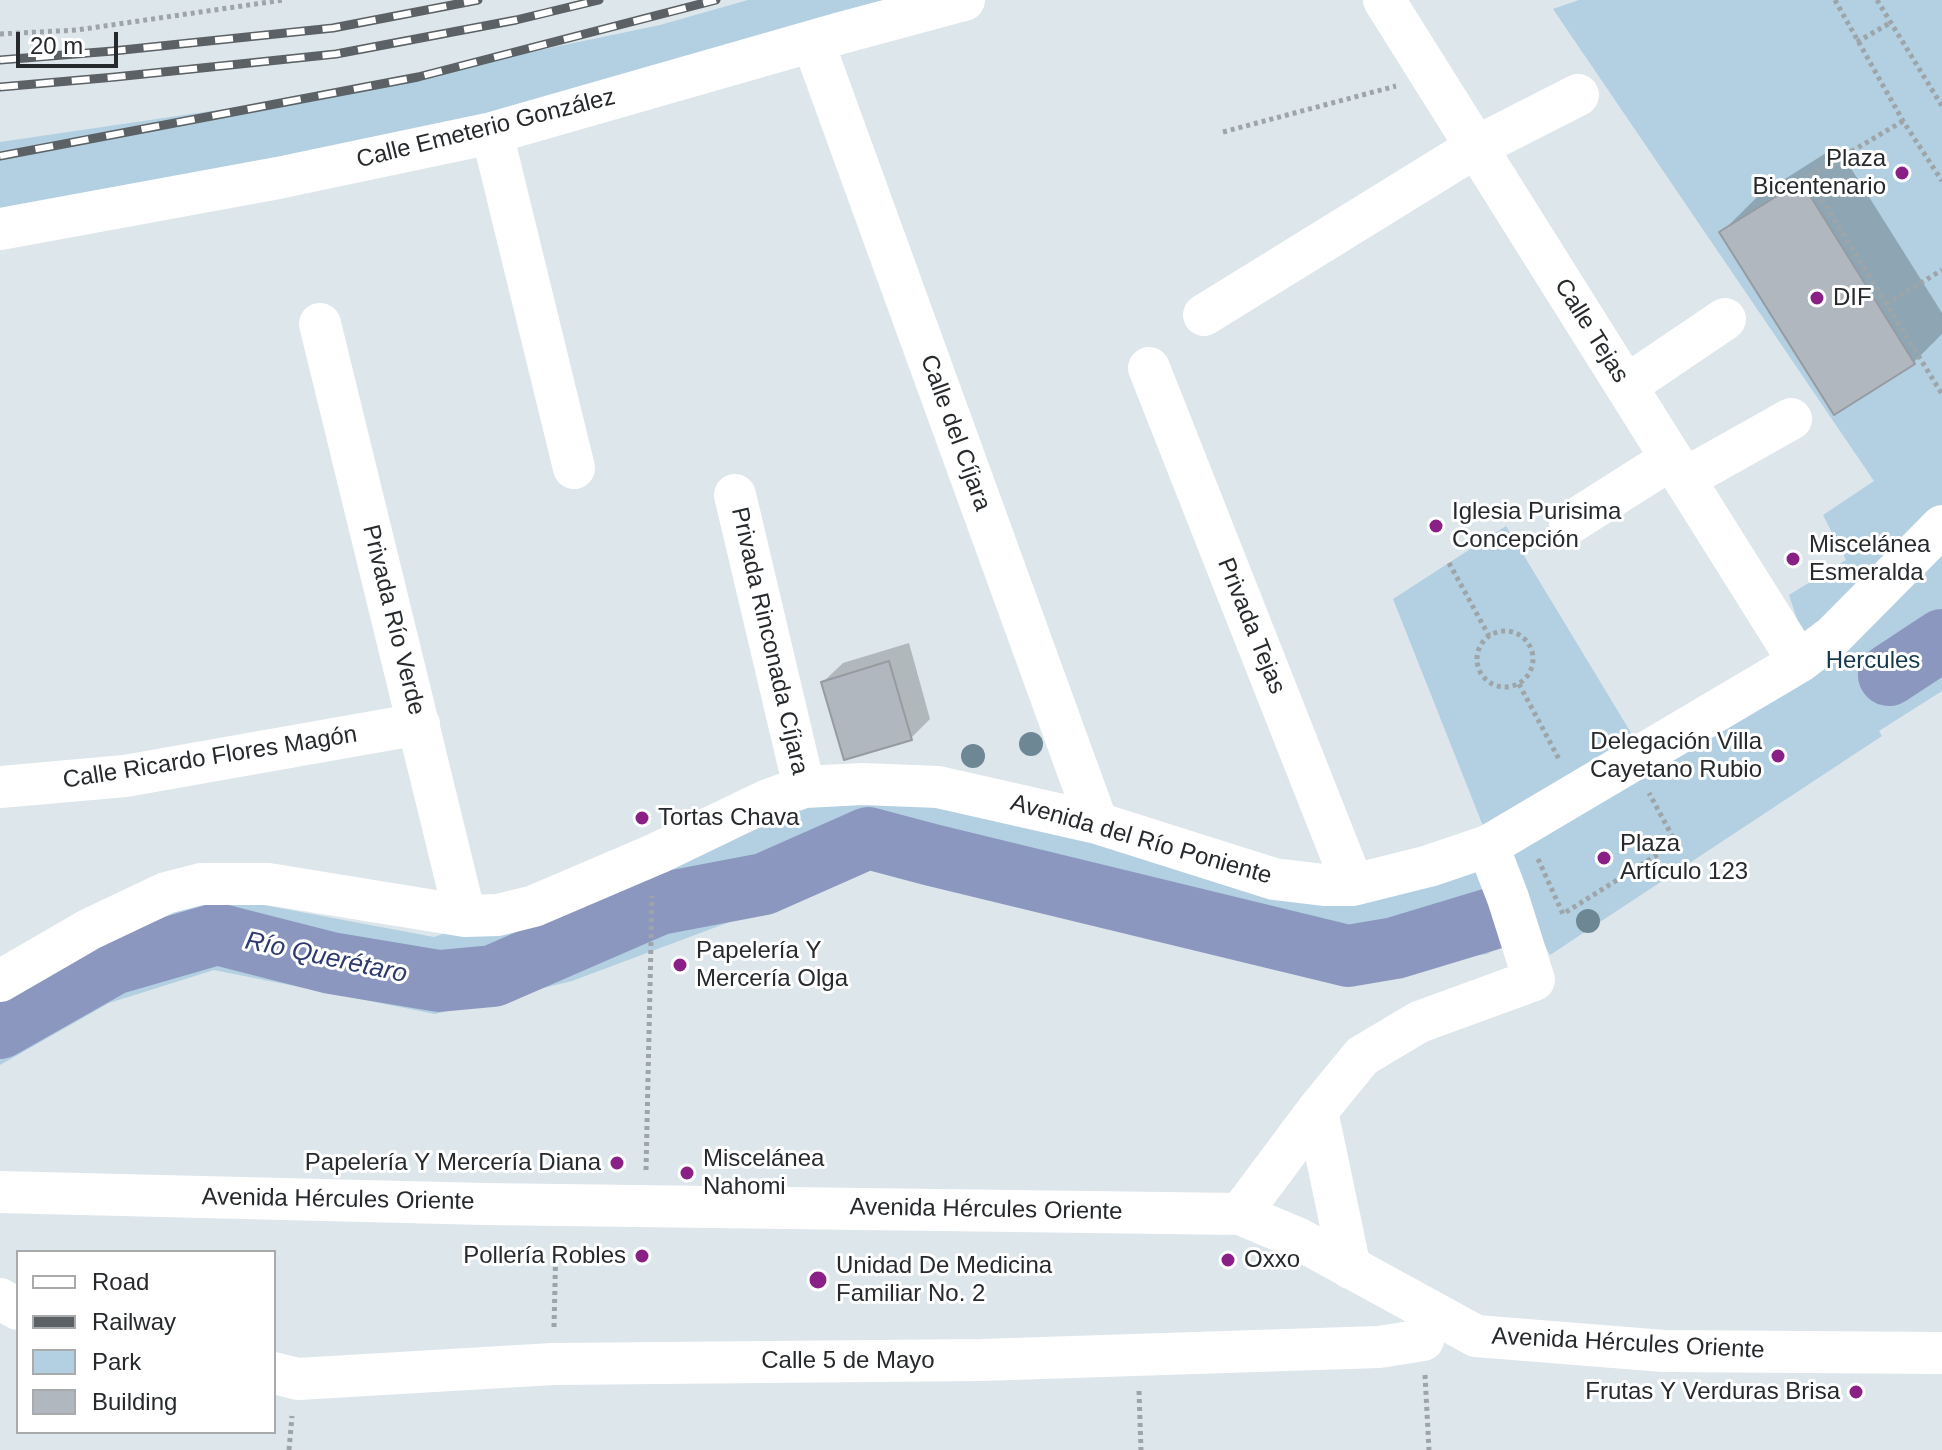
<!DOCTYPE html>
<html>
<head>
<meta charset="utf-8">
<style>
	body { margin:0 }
	#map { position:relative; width:1942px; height:1450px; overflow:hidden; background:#dde6eb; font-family:Helvetica,sans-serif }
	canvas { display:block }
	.legend { position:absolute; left:16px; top:1250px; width:260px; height:184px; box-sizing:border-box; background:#fff; border:2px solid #a8aaab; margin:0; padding:10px 14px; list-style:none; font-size:24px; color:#262a2c }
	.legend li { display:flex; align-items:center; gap:16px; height:40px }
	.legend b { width:40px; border:2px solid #a8aaab }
	.scale { position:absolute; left:16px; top:32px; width:102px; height:36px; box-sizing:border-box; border:4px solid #262a2c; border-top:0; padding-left:10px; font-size:24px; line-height:28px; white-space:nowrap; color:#262a2c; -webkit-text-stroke:6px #fff; paint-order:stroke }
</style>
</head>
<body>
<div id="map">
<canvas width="1942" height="1450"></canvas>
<ul class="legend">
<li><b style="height:10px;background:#fff"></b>Road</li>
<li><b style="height:10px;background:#5b6164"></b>Railway</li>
<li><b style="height:22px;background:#b2d0e1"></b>Park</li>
<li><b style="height:22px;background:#b1b7be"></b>Building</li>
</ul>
<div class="scale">20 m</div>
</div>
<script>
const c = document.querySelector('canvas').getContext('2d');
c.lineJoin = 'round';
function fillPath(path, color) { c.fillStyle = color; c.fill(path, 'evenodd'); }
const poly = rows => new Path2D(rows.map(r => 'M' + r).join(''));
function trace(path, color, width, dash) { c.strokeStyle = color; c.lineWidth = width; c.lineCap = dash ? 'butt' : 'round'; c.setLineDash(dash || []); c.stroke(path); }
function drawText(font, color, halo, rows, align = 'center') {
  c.font = font + ' Helvetica,sans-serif'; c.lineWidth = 6; c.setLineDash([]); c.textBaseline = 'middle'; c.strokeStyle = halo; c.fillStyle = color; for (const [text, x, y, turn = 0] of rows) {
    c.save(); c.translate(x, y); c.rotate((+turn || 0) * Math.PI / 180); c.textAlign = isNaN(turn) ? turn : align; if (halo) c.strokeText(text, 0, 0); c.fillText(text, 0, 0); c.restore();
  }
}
const green = poly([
	[748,0,921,0,738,55,248,170,0,211,0,142,334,93,660,25],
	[1579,0,1942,0,1942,691,1879,731,1882,736,1550,955,1535,927,1487,954,1347,975,1039,899,874,868,572,981,435,1014,214,970,109,1003,0,1065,0,979,144,912,221,897,434,937,834,798,956,802,1326,890,1487,836,1393,599,1506,526,1639,746,1802,634,1789,595,1846,560,1823,515,1874,481,1553,9]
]);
const shadow = poly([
	[1837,146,1942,313,1942,334,1914,362,1835,412,1722,232,1758,196],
	[909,643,930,719,911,738,823,682,843,663]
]);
const river = poly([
	[1889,675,1942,640],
	[0,1028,113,964,217,934,331,963,439,981,493,976,659,904,764,884,868,838,932,855,1348,956,1395,948,1491,919]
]);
const building = poly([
	[1801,181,1915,364,1834,415,1719,232,1801,181],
	[889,661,912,740,844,760,821,682,889,661]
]);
const path = poly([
	[1835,0,1903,121,1942,181],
	[1877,0,1942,106],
	[0,34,77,30,283,0],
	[1857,42,1890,23],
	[1903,121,1808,177,1942,394],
	[1223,132,1396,86],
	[1886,304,1942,270],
	[1449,563,1489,636],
	'1477 659a28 28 0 1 1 56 0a28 28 0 1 1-56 0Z',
	[1519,684,1560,761],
	[1538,859,1563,914,1676,843,1649,793],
	[646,1170,652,896],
	[554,1327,556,1241],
	[1425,1375,1429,1450],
	[1139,1391,1141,1450],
	[289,1450,292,1416]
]);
const minor = poly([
	[1384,0,1799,662],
	[813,42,1097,823],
	[492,133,574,468],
	[0,229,278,178,492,133,841,33,964,0],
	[1204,315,1476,147,1578,95],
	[320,324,465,916],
	[1149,368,1353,885],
	[1626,386,1725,319],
	[1684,479,1791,419],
	[735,495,804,787],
	[1570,523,1671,459],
	[0,787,125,776,419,724],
	[0,981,90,929,166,893,201,884,268,884,465,916,498,915,534,906,658,853,768,800,804,787,863,784,938,787,1097,823,1274,879,1324,885,1353,885,1429,866,1488,846,1799,662,1833,636,1942,526],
	[1317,1111,1350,1268],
	[0,1192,485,1204,1240,1214,1297,1238,1476,1336,1664,1351,1942,1353],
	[1240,1214,1317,1111,1362,1056,1419,1022,1534,980,1508,898,1488,846],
	[0,1299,18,1309],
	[274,1373,298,1379,553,1364,981,1360,1379,1347,1423,1340]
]);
const rail = poly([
	[0,60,113,51,333,28,478,0],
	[0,87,115,77,336,54,516,20,599,0],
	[0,156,418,77,716,0]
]);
const trees = [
	[1031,744],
	[973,756],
	[1588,921]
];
const markers = [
	[1902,173,8,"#8a2085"],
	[1817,298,8,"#8a2085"],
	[1436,526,8,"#8a2085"],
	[1793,559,8,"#8a2085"],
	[1778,756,8,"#8a2085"],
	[642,818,8,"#8a2085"],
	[1604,858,8,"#8a2085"],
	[680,965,8,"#8a2085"],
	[617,1163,8,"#8a2085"],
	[687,1173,8,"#8a2085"],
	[642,1256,8,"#8a2085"],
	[1228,1260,8,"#8a2085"],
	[818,1280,10,"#8a2085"],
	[1856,1392,8,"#8a2085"]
];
const streetNames = [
	["Calle Emeterio González",486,129,-14],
	["Calle Tejas",1591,331,58],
	["Calle del Cíjara",955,433,70],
	["Privada Río Verde",393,620,76],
	["Privada Tejas",1251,626,68],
	["Privada Rinconada Cíjara",769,641,77],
	["Calle Ricardo Flores Magón",210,758,-9],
	["Avenida del Río Poniente",1141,840,16],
	["Avenida Hércules Oriente",338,1200,1],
	["Avenida Hércules Oriente",986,1210,1],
	["Avenida Hércules Oriente",1628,1344,3],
	["Calle 5 de Mayo",848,1361]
];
const poiNames = [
	["Plaza",1886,159,"right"],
	["Bicentenario",1886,187,"right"],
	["DIF",1833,298],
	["Iglesia Purisima",1452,512],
	["Concepción",1452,540],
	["Miscelánea",1809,545],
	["Esmeralda",1809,573],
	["Delegación Villa",1762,742,"right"],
	["Cayetano Rubio",1762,770,"right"],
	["Tortas Chava",658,818],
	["Plaza",1620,844],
	["Artículo 123",1620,872],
	["Papelería Y",696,951],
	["Mercería Olga",696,979],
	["Miscelánea",703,1159],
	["Nahomi",703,1187],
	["Papelería Y Mercería Diana",601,1163,"right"],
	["Pollería Robles",626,1256,"right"],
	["Oxxo",1244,1260],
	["Unidad De Medicina",836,1266],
	["Familiar No. 2",836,1294],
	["Frutas Y Verduras Brisa",1840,1392,"right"]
];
const parkNames = [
	["Hercules",1873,661]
];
const waterNames = [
	["Río Querétaro",326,958,12]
];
fillPath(green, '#b2d0e1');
fillPath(shadow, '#0003');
trace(river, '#8b97bf', 62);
fillPath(building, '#b1b7be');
trace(building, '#959ba1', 2);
trace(path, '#9ea5a9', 5, [4, 4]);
trace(minor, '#fff', 42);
trace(rail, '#5b6164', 9);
trace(rail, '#fff', 6, [18]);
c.fillStyle = '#6d8794';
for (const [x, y] of trees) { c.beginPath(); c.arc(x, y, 12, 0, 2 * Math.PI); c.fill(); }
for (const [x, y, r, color] of markers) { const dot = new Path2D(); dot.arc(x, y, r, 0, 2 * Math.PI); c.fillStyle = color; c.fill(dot); trace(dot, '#fff', 3); }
drawText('24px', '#262a2c', '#fff', streetNames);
drawText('24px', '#262a2c', '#fff', poiNames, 'left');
drawText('24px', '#123a4c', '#fff', parkNames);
drawText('italic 26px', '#2d3a6e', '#fff', waterNames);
</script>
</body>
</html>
